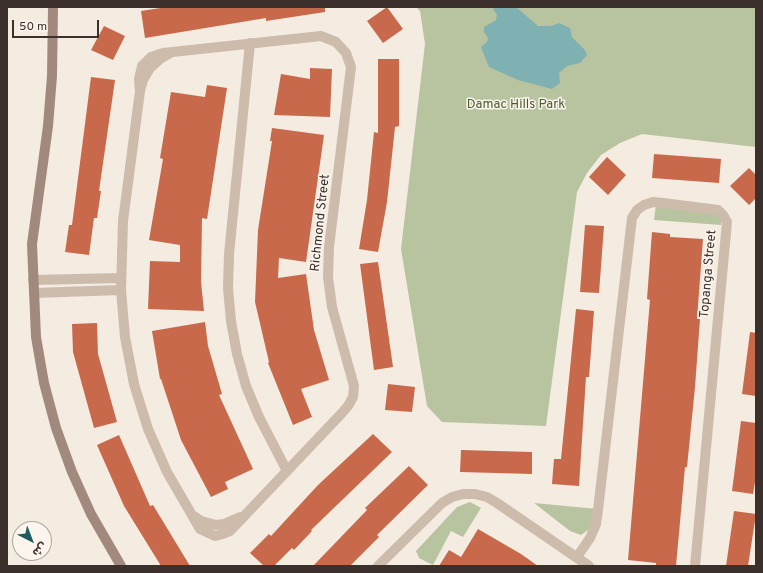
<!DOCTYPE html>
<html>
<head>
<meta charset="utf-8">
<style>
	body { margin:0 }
	#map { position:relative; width:763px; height:573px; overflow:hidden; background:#f4ebe1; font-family:Overpass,"Noto Sans Arabic",sans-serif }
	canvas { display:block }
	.frame { position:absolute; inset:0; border:8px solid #3b302b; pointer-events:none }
	.north { position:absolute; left:12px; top:521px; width:40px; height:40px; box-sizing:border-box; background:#fbf5ee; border:1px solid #aea6a0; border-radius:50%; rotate:138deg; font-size:11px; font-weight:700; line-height:16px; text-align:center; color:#3b302b }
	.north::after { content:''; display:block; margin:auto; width:14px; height:18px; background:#1f5a5e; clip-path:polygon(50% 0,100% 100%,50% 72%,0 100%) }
	.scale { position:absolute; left:12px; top:20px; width:87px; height:18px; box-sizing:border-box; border:2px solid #3b302b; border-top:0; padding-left:5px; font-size:12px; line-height:14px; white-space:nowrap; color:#3b302b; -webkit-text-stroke:3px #fbf5ee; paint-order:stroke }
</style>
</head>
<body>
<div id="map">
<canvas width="763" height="573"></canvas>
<div class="frame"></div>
<div class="north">ش</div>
<div class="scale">50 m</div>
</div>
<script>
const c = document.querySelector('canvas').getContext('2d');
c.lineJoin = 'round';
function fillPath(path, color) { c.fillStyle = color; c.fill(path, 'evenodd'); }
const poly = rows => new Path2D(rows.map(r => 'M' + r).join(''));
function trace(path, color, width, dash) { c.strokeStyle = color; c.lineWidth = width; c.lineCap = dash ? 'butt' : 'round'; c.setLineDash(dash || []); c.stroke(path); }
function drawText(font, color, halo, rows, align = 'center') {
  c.font = font + ' Overpass,sans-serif'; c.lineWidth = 3; c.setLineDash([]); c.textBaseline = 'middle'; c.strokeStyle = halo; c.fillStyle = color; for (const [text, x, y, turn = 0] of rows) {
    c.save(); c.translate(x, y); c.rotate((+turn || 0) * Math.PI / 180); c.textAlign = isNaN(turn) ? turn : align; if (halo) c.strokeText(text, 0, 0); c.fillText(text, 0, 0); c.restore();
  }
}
const green = poly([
	[416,7,756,7,756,147,642,134,620,143,601,155,587,173,577,192,546,426,442,422,427,406,401,249,425,44,420,11],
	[656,204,722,210,721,225,654,220],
	[470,502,481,508,463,537,451,531,433,565,419,558,416,551,457,507],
	[534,503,597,509,592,527,581,535,570,531]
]);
const water = poly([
	[495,7,516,7,538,26,551,26,559,23,570,28,572,37,585,50,587,55,580,63,567,66,559,73,560,83,552,89,518,80,489,67,481,47,487,42,488,38,484,32,484,27,496,20,497,15,493,9]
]);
const building = poly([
	[167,7,325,7,325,12,266,21,266,18,145,38,141,11],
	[387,7,403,29,383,43,367,21],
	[104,26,125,36,113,60,91,50],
	[378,59,399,59,399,126,395,127,387,202,378,252,359,249,367,200,374,132,378,133],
	[310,68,332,69,330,117,274,115,281,74,310,79],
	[91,77,115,80,99,191,101,191,97,218,94,218,89,255,65,252,69,225,72,225],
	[207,85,227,88,207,219,202,218,201,282,204,311,148,309,150,261,180,262,180,245,149,240,163,159,160,158,171,92,205,97],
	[272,128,324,135,306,262,279,258,278,278,306,274,314,330,329,380,301,389,312,417,293,425,268,363,269,362,255,302,258,230,272,141,270,141],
	[654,154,721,159,719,183,652,178],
	[607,157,626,175,608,195,589,177],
	[749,168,756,175,756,198,749,205,730,186],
	[585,225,604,226,599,293,580,292],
	[652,232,670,234,670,237,703,239,697,319,700,319,695,387,687,467,685,467,676,566,656,566,656,563,628,560,650,300,647,299],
	[378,262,393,367,374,370,360,264],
	[576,309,594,311,589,377,586,377,579,486,552,484,554,459,561,459],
	[205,322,208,346,222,394,219,395,253,469,225,482,228,489,211,497,181,440,161,379,160,379,152,331],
	[97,323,98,354,117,422,94,428,73,352,72,324],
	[750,332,756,333,756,396,742,394],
	[388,384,415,387,412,412,385,410],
	[741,421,756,423,756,476,753,494,732,491],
	[373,434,392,452,311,530,312,531,294,550,292,548,274,566,264,566,250,553,269,534,271,536,318,485],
	[119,435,150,506,153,505,190,566,161,566,124,506,97,445],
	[461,450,532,452,532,474,460,472],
	[409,466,428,485,377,535,379,537,350,566,313,566,367,510,365,508],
	[734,511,756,514,748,566,726,566],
	[478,529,521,554,538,566,439,566,449,550,461,557]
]);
const street = poly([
	[250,43,229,254,228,288,231,321,237,354,246,386,259,417,287,471],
	[140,91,139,79,142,66,151,57,163,53,321,36,336,42,346,53,351,67,329,247,328,277,332,307,354,386,353,397,348,406,341,414,230,531,223,534,215,536,200,529,167,472,148,429,134,384,125,337,121,290,123,221,140,91,143,80,150,68,160,59,172,52],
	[33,280,121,278],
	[34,293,121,290],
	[192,515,201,521,216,525,224,524,240,517],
	[577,557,590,538,596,524,598,510,632,218,637,210,644,205,653,202,663,203,718,210,723,215,727,222,695,566],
	[378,566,442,503,452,497,463,494,475,494,487,497,497,503,589,566]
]);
const secondary = poly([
	[53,7,52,76,48,126,32,244,36,337,44,383,56,428,72,472,91,514,121,566]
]);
const parkNames = [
	["Damac Hills Park",516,105]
];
const streetNames = [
	["Richmond Street",321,223,-84],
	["Topanga Street",709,274,-85]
];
fillPath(green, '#b8c4a0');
fillPath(water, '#7fb0b2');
fillPath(building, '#c8694b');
trace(street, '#cdbbac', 10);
trace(secondary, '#a18a7d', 10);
drawText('13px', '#4a5a2e', '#fbf5ee', parkNames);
drawText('13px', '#3b302b', '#fbf5ee', streetNames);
</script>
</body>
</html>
